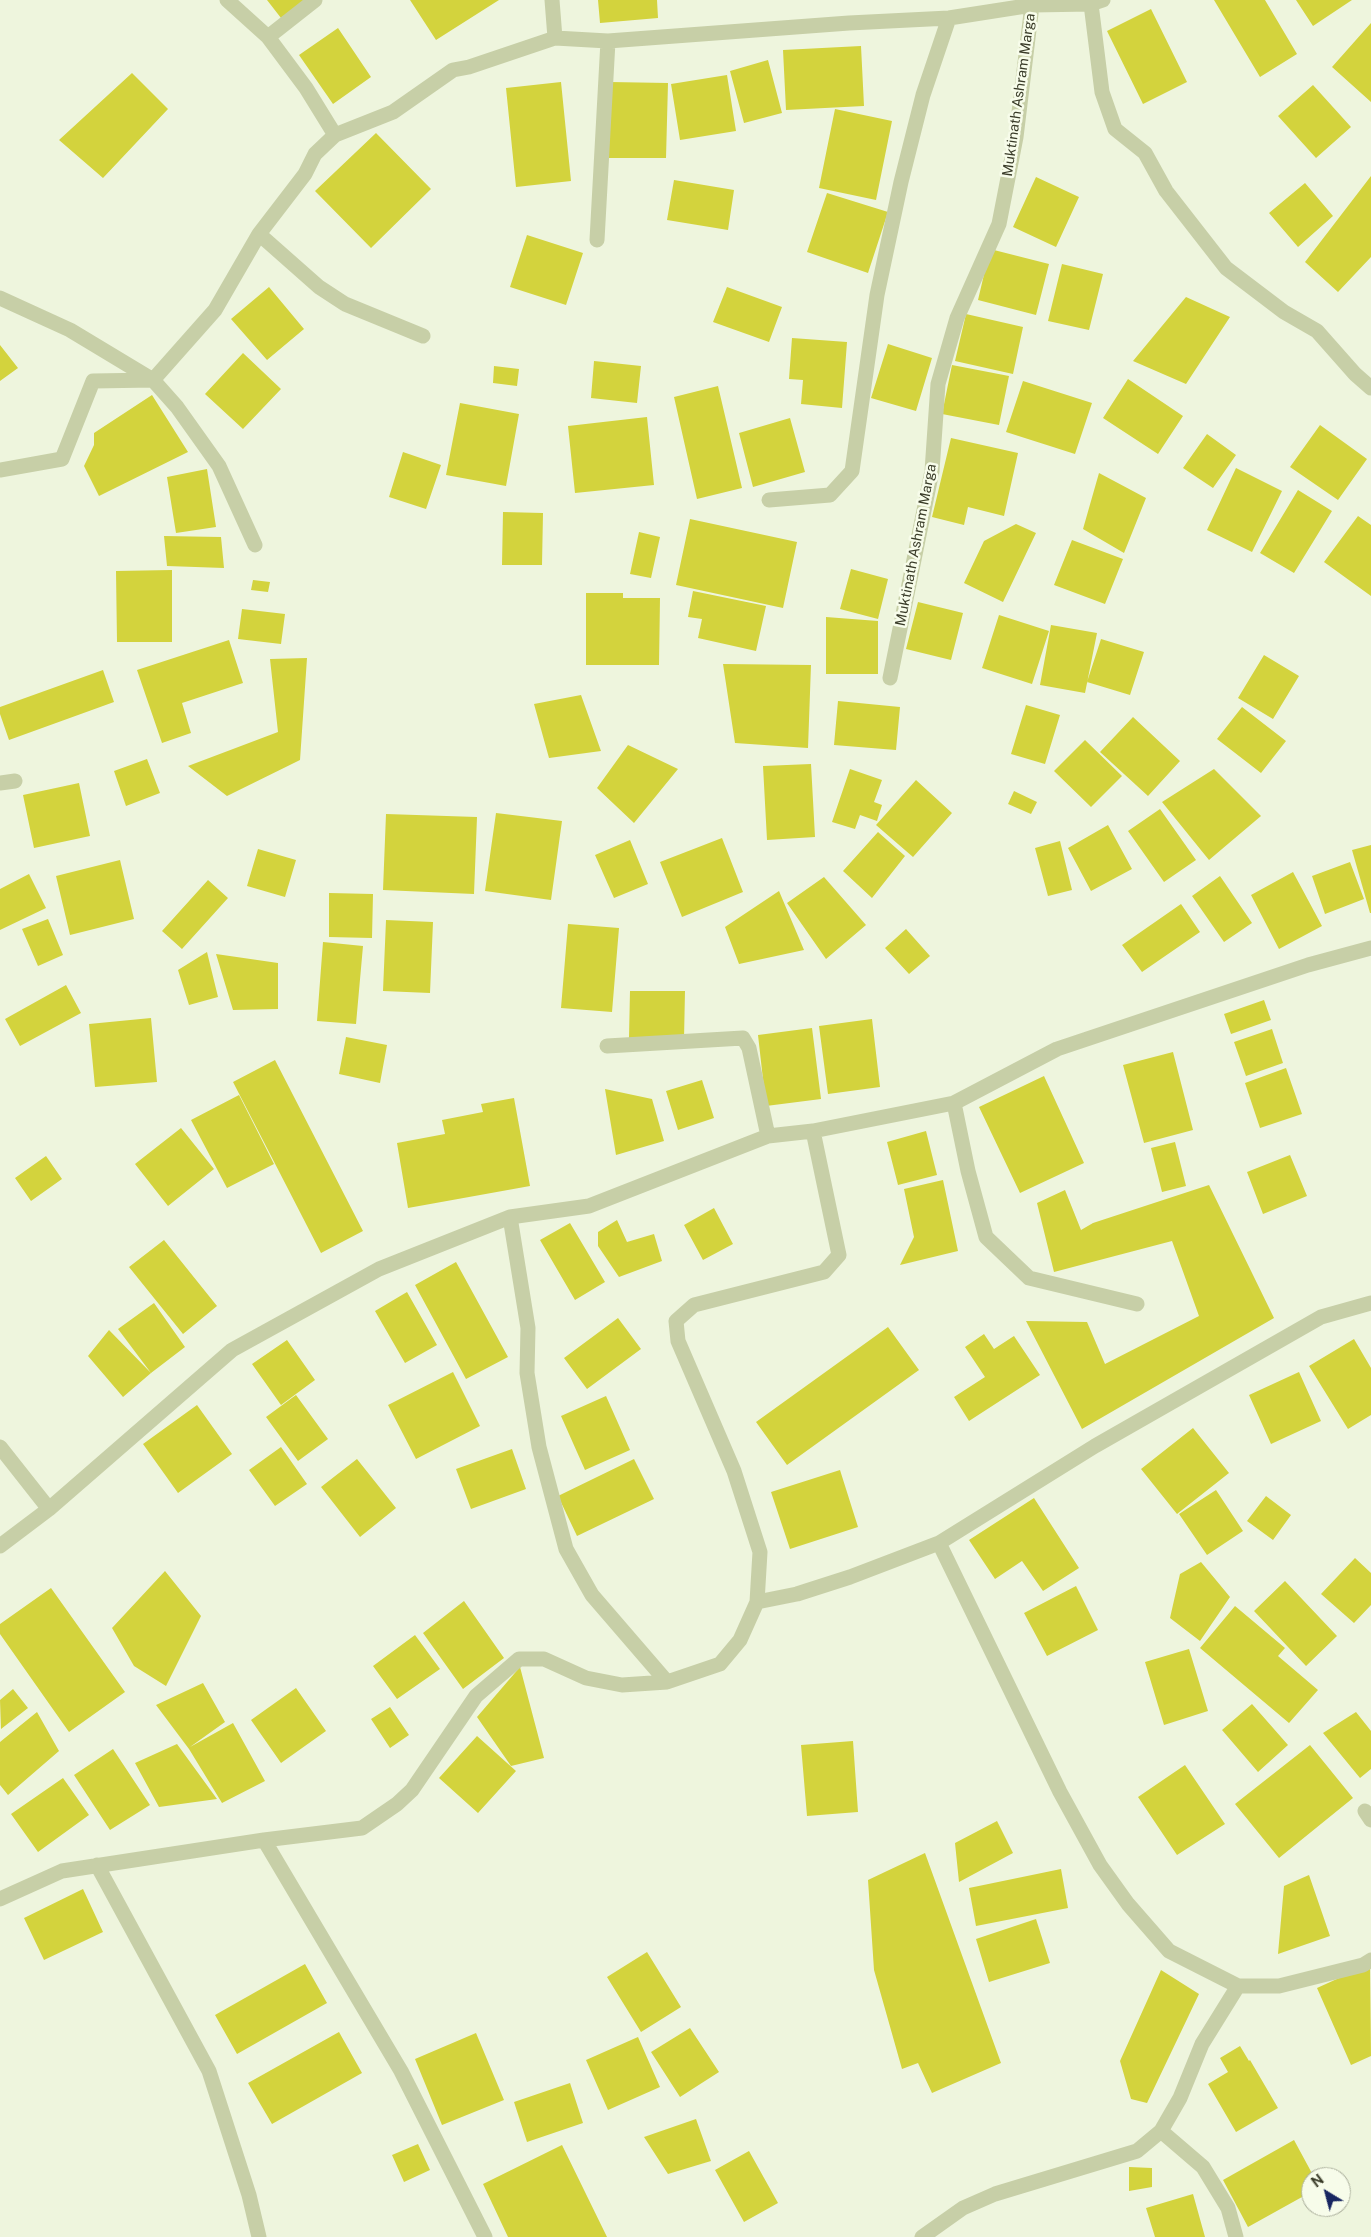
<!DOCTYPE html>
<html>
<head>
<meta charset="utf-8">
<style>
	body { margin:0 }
	#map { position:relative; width:1371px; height:2237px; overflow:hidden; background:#eef5dd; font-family:"Public Sans",sans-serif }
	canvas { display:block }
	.north { position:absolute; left:1301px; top:2167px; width:50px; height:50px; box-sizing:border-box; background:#f7fcea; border:1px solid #abaf9c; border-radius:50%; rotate:323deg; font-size:14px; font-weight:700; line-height:20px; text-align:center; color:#393b28 }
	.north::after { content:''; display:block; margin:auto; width:18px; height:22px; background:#182661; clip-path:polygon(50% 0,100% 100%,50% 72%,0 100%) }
</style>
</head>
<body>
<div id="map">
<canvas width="1371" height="2237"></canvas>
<div class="north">N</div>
</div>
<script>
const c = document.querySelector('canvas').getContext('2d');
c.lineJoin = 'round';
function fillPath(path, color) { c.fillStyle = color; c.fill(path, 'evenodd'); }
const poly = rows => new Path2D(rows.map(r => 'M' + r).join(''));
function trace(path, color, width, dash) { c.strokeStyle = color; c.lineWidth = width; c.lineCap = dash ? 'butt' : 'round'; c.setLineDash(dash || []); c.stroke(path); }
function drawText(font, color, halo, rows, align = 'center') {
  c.font = font + ' "Public Sans",sans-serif'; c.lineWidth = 5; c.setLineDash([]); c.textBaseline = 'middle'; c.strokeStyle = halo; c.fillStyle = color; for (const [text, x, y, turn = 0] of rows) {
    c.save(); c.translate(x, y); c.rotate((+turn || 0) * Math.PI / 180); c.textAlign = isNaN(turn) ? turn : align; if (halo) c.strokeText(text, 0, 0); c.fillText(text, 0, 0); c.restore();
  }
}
const building = poly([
	[267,0,305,0,281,18],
	[410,0,499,0,436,40],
	[598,0,657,0,658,18,600,23],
	[1214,0,1265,0,1297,54,1260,77],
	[1296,0,1352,0,1313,26],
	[1151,9,1187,82,1143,104,1107,31],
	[1371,23,1371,102,1332,67],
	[338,28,371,77,333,104,299,55],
	[861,46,864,106,786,110,783,50],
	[768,60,782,113,744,123,730,71],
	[132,73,168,109,103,178,59,140],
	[727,75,736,131,680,140,671,84],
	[561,82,571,181,516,187,506,88],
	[610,82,668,83,666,158,608,158],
	[1313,85,1351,127,1316,158,1278,116],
	[835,109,892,121,876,200,819,188],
	[376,133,431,189,371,248,315,191],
	[1371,176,1371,257,1338,292,1305,262],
	[1036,177,1079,197,1056,247,1013,227],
	[674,180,734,190,728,230,667,220],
	[1305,183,1333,216,1298,247,1269,213],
	[827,193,888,212,868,273,807,252],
	[527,235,583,253,566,305,510,287],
	[990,249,1049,264,1036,315,978,300],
	[1062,264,1103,274,1089,330,1048,321],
	[269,287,304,329,267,360,231,319],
	[727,287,782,307,769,342,713,322],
	[1186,297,1230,317,1186,384,1133,361],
	[966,314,1023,327,1013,374,955,361],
	[792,338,847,342,842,408,801,404,803,380,789,379],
	[888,344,932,358,916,411,871,398],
	[0,345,18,368,0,381],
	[243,353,281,389,243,429,205,394],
	[594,361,641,366,637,403,591,398],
	[952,365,1009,376,999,425,942,414],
	[494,366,519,369,517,386,493,383],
	[1128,379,1183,416,1158,454,1103,418],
	[1023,381,1092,403,1075,454,1006,432],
	[718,386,742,488,697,499,674,397],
	[152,395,188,452,99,496,84,466,94,445,94,433],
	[460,403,519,414,506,486,446,475],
	[647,417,654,485,575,493,568,426],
	[790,418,805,472,753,487,739,433],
	[1320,425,1367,459,1338,500,1290,467],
	[1207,434,1236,455,1213,488,1183,468],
	[951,438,1018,453,1004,516,968,507,964,525,932,517],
	[403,452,441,465,426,509,389,497],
	[1236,468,1282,491,1252,552,1207,530],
	[207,469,216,527,176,533,167,477],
	[1099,473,1146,498,1124,553,1083,529],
	[1298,490,1332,511,1294,573,1260,553],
	[503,512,543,513,542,565,502,565],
	[1358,516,1371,525,1371,596,1324,562],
	[690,519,797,542,783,608,676,585],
	[1016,524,1036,533,1003,602,964,583,984,541],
	[639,532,660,537,651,578,630,574],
	[164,536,221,537,224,568,167,566],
	[1072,540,1123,559,1105,604,1054,585],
	[851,569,888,579,878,619,840,609],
	[172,570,172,642,117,642,116,571],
	[253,580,270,582,268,592,251,590],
	[693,591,766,606,756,651,698,638,702,619,688,617],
	[586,593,623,593,623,598,660,598,659,665,586,665],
	[918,602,963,613,951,660,906,649],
	[242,609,285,614,281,644,238,639],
	[999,615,1049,631,1032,684,982,668],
	[826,617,878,621,878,674,826,674],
	[1051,625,1097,633,1085,693,1040,685],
	[1101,639,1144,652,1130,695,1087,682],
	[229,640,243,683,182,703,191,733,162,743,137,670],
	[1264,655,1299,676,1273,719,1238,698],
	[307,658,300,760,227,796,188,766,278,732,270,659],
	[723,664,811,665,808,748,735,743],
	[103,670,114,702,9,740,0,714,0,707],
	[581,695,601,751,549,758,534,704],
	[838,701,900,707,896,750,834,745],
	[1026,705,1060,715,1045,764,1011,754],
	[1242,707,1286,741,1261,773,1217,739],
	[1133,717,1180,761,1148,796,1100,752],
	[1085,740,1122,776,1091,807,1054,771],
	[628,745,678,769,634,823,597,788],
	[147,759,160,793,126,806,114,771],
	[811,764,815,837,767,840,763,766],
	[850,769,882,780,874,802,882,805,877,821,860,815,855,829,832,822],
	[1214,769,1261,816,1209,860,1162,802],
	[916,780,952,813,913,857,876,825],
	[79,783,90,836,34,848,23,795],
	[1014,791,1037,802,1031,814,1008,804],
	[1160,809,1196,860,1164,882,1128,831],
	[496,813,562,821,551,900,485,891],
	[386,814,477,817,474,894,383,890],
	[1108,825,1132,869,1091,891,1068,848],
	[878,832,905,856,872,898,843,871],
	[722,838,743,892,682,917,660,862],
	[630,840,648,884,614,898,595,855],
	[1060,841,1072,890,1048,896,1035,848],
	[1371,845,1371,913,1370,913,1352,850],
	[258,849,296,860,285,897,247,886],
	[120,860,134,919,70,935,56,876],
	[1350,862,1364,899,1325,914,1312,876],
	[1293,872,1322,926,1279,949,1251,895],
	[29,874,46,908,0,930,0,889],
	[1220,876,1252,923,1224,942,1192,896],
	[824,877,866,925,826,959,787,903],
	[208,880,228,898,182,949,162,931],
	[779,891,804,950,739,964,725,927],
	[329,893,373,894,372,938,329,937],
	[1181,904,1200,932,1142,972,1122,945],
	[48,919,63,955,38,966,22,929],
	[386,920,433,922,430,993,383,991],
	[568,924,619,928,612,1012,561,1008],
	[906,929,930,956,909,974,885,948],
	[323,942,363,946,356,1024,317,1021],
	[207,952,218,997,189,1005,178,970],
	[216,954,278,963,278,1009,233,1010],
	[66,985,81,1013,20,1046,5,1019],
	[630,991,685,991,684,1039,629,1038],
	[1264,1000,1271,1020,1231,1034,1224,1014],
	[151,1018,157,1082,95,1087,89,1024],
	[872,1019,880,1087,828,1094,819,1026],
	[812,1028,821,1099,766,1106,758,1035],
	[1272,1029,1283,1063,1246,1076,1234,1042],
	[346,1037,387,1045,380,1083,339,1074],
	[1173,1052,1193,1130,1144,1143,1123,1065],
	[275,1060,363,1231,321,1253,233,1082],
	[1286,1068,1302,1114,1260,1128,1245,1083],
	[1044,1076,1084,1163,1020,1193,979,1107],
	[702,1080,714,1118,678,1130,666,1091],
	[605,1089,652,1099,664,1141,616,1155],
	[239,1095,274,1164,227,1188,191,1120],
	[514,1098,530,1186,408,1208,397,1143,445,1134,442,1120,483,1112,481,1104],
	[181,1128,214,1169,168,1206,135,1164],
	[926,1131,937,1175,898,1185,887,1142],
	[1175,1142,1186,1186,1162,1192,1151,1148],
	[1290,1155,1307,1196,1263,1214,1247,1172],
	[46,1156,62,1179,31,1201,15,1178],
	[943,1180,958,1251,900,1265,914,1237,904,1189],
	[1209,1185,1274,1318,1082,1429,1026,1321,1087,1322,1105,1364,1199,1316,1172,1241,1054,1272,1037,1203,1065,1190,1081,1230,1093,1223],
	[714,1208,733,1244,703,1260,684,1225],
	[617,1220,627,1242,654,1234,662,1261,619,1277,598,1246,598,1232],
	[570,1223,605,1282,575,1300,540,1240],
	[164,1240,217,1306,183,1334,129,1267],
	[456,1262,508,1357,466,1379,415,1285],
	[407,1292,437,1345,405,1363,375,1311],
	[154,1303,185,1347,151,1373,118,1329],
	[618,1318,641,1349,587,1389,564,1358],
	[888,1327,919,1370,787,1465,756,1422],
	[109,1330,151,1373,123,1397,88,1356],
	[984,1334,994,1349,1014,1336,1040,1375,969,1421,954,1397,985,1377,965,1347],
	[1354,1339,1371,1368,1371,1415,1348,1429,1309,1366],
	[287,1340,315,1380,281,1405,252,1364],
	[453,1372,480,1426,416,1459,388,1405],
	[1299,1372,1321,1421,1271,1444,1249,1395],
	[296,1395,328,1439,298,1461,266,1417],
	[606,1396,630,1450,585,1470,561,1416],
	[197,1405,232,1454,178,1493,143,1444],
	[1193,1428,1229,1473,1177,1514,1141,1469],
	[281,1447,307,1484,275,1506,249,1470],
	[512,1449,526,1489,471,1509,456,1469],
	[357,1459,396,1508,360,1537,321,1487],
	[634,1459,654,1499,577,1536,558,1496],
	[840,1470,858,1527,790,1549,771,1492],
	[1216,1490,1243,1531,1207,1555,1179,1514],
	[1266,1496,1291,1515,1273,1540,1247,1521],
	[1034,1498,1079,1568,1043,1591,1022,1561,995,1579,969,1540],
	[1355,1558,1371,1573,1371,1605,1354,1623,1321,1594],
	[1201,1562,1230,1597,1200,1641,1170,1618,1180,1574],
	[165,1571,201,1616,166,1686,134,1666,112,1628],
	[1285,1581,1337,1636,1306,1666,1254,1611],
	[1076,1586,1098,1630,1047,1656,1024,1613],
	[51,1588,125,1692,69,1732,0,1634,0,1624],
	[464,1601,504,1658,463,1689,423,1633],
	[1235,1606,1285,1648,1278,1656,1318,1690,1289,1723,1200,1648],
	[415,1635,440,1669,397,1699,373,1666],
	[1189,1649,1208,1711,1164,1725,1145,1662],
	[520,1667,544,1758,511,1766,477,1717],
	[203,1683,225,1722,190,1747,233,1723,265,1781,222,1803,189,1749,156,1705],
	[296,1688,326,1731,281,1763,251,1720],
	[13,1689,28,1708,1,1729,0,1700],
	[1252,1704,1288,1745,1258,1772,1222,1730],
	[390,1707,409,1735,390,1748,371,1719],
	[37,1712,59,1751,8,1795,0,1785,0,1742],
	[1356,1712,1371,1731,1371,1769,1360,1778,1323,1733],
	[477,1736,516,1771,478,1813,439,1778],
	[853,1741,858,1812,807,1816,801,1745],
	[177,1744,217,1799,159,1807,135,1763],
	[1310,1745,1353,1798,1279,1858,1235,1804],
	[113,1749,150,1805,110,1830,74,1775],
	[1185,1765,1225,1824,1177,1855,1138,1797],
	[63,1778,89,1815,38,1852,11,1814],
	[997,1821,1013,1853,959,1882,955,1843],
	[925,1853,1001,2063,932,2093,918,2063,902,2069,874,1970,868,1880],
	[1061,1869,1068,1908,976,1926,969,1888],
	[1309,1875,1330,1936,1278,1954,1284,1886],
	[83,1889,103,1932,44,1960,24,1918],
	[1036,1919,1050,1963,989,1982,976,1939],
	[647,1952,681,2007,641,2032,607,1977],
	[305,1964,327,2003,237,2054,215,2015],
	[1370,1964,1371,2056,1351,2065,1317,1988],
	[1161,1970,1199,1994,1147,2103,1131,2099,1120,2061],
	[690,2028,719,2072,680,2097,651,2052],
	[339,2032,362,2073,272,2124,248,2083],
	[476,2033,504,2100,442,2125,415,2059],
	[638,2037,660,2087,608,2110,586,2060],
	[1240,2046,1249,2061,1250,2060,1278,2108,1236,2132,1208,2084,1228,2072,1220,2058],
	[570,2083,583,2123,527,2142,514,2102],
	[696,2119,711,2161,668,2174,644,2137],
	[1294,2140,1314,2177,1311,2177,1311,2192,1248,2227,1223,2180],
	[418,2144,430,2170,404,2182,392,2155],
	[562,2145,607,2237,508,2237,483,2184],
	[749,2151,778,2203,744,2222,715,2170],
	[1129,2167,1152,2168,1152,2187,1129,2191],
	[1193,2194,1205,2237,1155,2237,1146,2208]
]);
const minor = poly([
	[227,0,268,37],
	[315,0,268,37,306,88,335,135],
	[552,0,555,38],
	[1091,4,1102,92,1115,129,1145,153,1166,191,1226,268,1284,312,1317,331,1355,374,1371,388],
	[259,234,319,287,345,304,423,336],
	[597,240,608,41],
	[0,298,70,330,153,380,177,407,219,466,255,545],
	[0,470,62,459,93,381,153,380,215,310,259,234,305,174,315,154,335,135,393,112,453,70,469,67,555,38,608,41,849,23,949,18,1032,5,1091,4,1103,0],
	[769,500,830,495,852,471,877,295,901,182,923,95,949,18],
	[890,678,932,471,938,384,957,318,999,224,1016,137,1032,5],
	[0,783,15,781],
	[607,1046,743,1038,749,1048,768,1136],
	[954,1103,968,1171,986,1237,1029,1278,1137,1304],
	[510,1217,528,1328,527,1373,539,1447,566,1549,592,1595,667,1682,720,1664,740,1640,757,1602,760,1552,734,1471,678,1341,676,1321,694,1305,824,1272,839,1255,813,1131],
	[0,1447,49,1509],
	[939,1543,1060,1792,1100,1865,1128,1904,1169,1951,1238,1986,1279,1986,1363,1965,1371,1960],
	[0,1546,49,1509,232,1350,379,1269,510,1217,589,1206,768,1136,813,1131,954,1103,1057,1049,1308,965,1371,948],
	[757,1602,797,1594,850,1577,939,1543,1095,1446,1321,1317,1371,1303],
	[1365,1811,1371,1820],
	[264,1840,401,2071,485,2237],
	[97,1865,209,2071,249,2195,259,2237],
	[0,1899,62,1871,264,1840,362,1828,397,1804,412,1790,476,1696,519,1659,544,1659,586,1678,622,1685,667,1682],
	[1161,2131,1203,2167,1228,2208,1236,2237],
	[922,2237,963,2208,995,2194,1137,2151,1161,2131,1180,2098,1202,2044,1238,1986]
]);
const streetNames = [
	["Muktinath Ashram Marga",1019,95,-82],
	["Muktinath Ashram Marga",916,545,-79]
];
fillPath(building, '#d3d33d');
trace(minor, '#c7cfa7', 15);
drawText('14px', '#393b28', '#f7fcea', streetNames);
</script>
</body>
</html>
